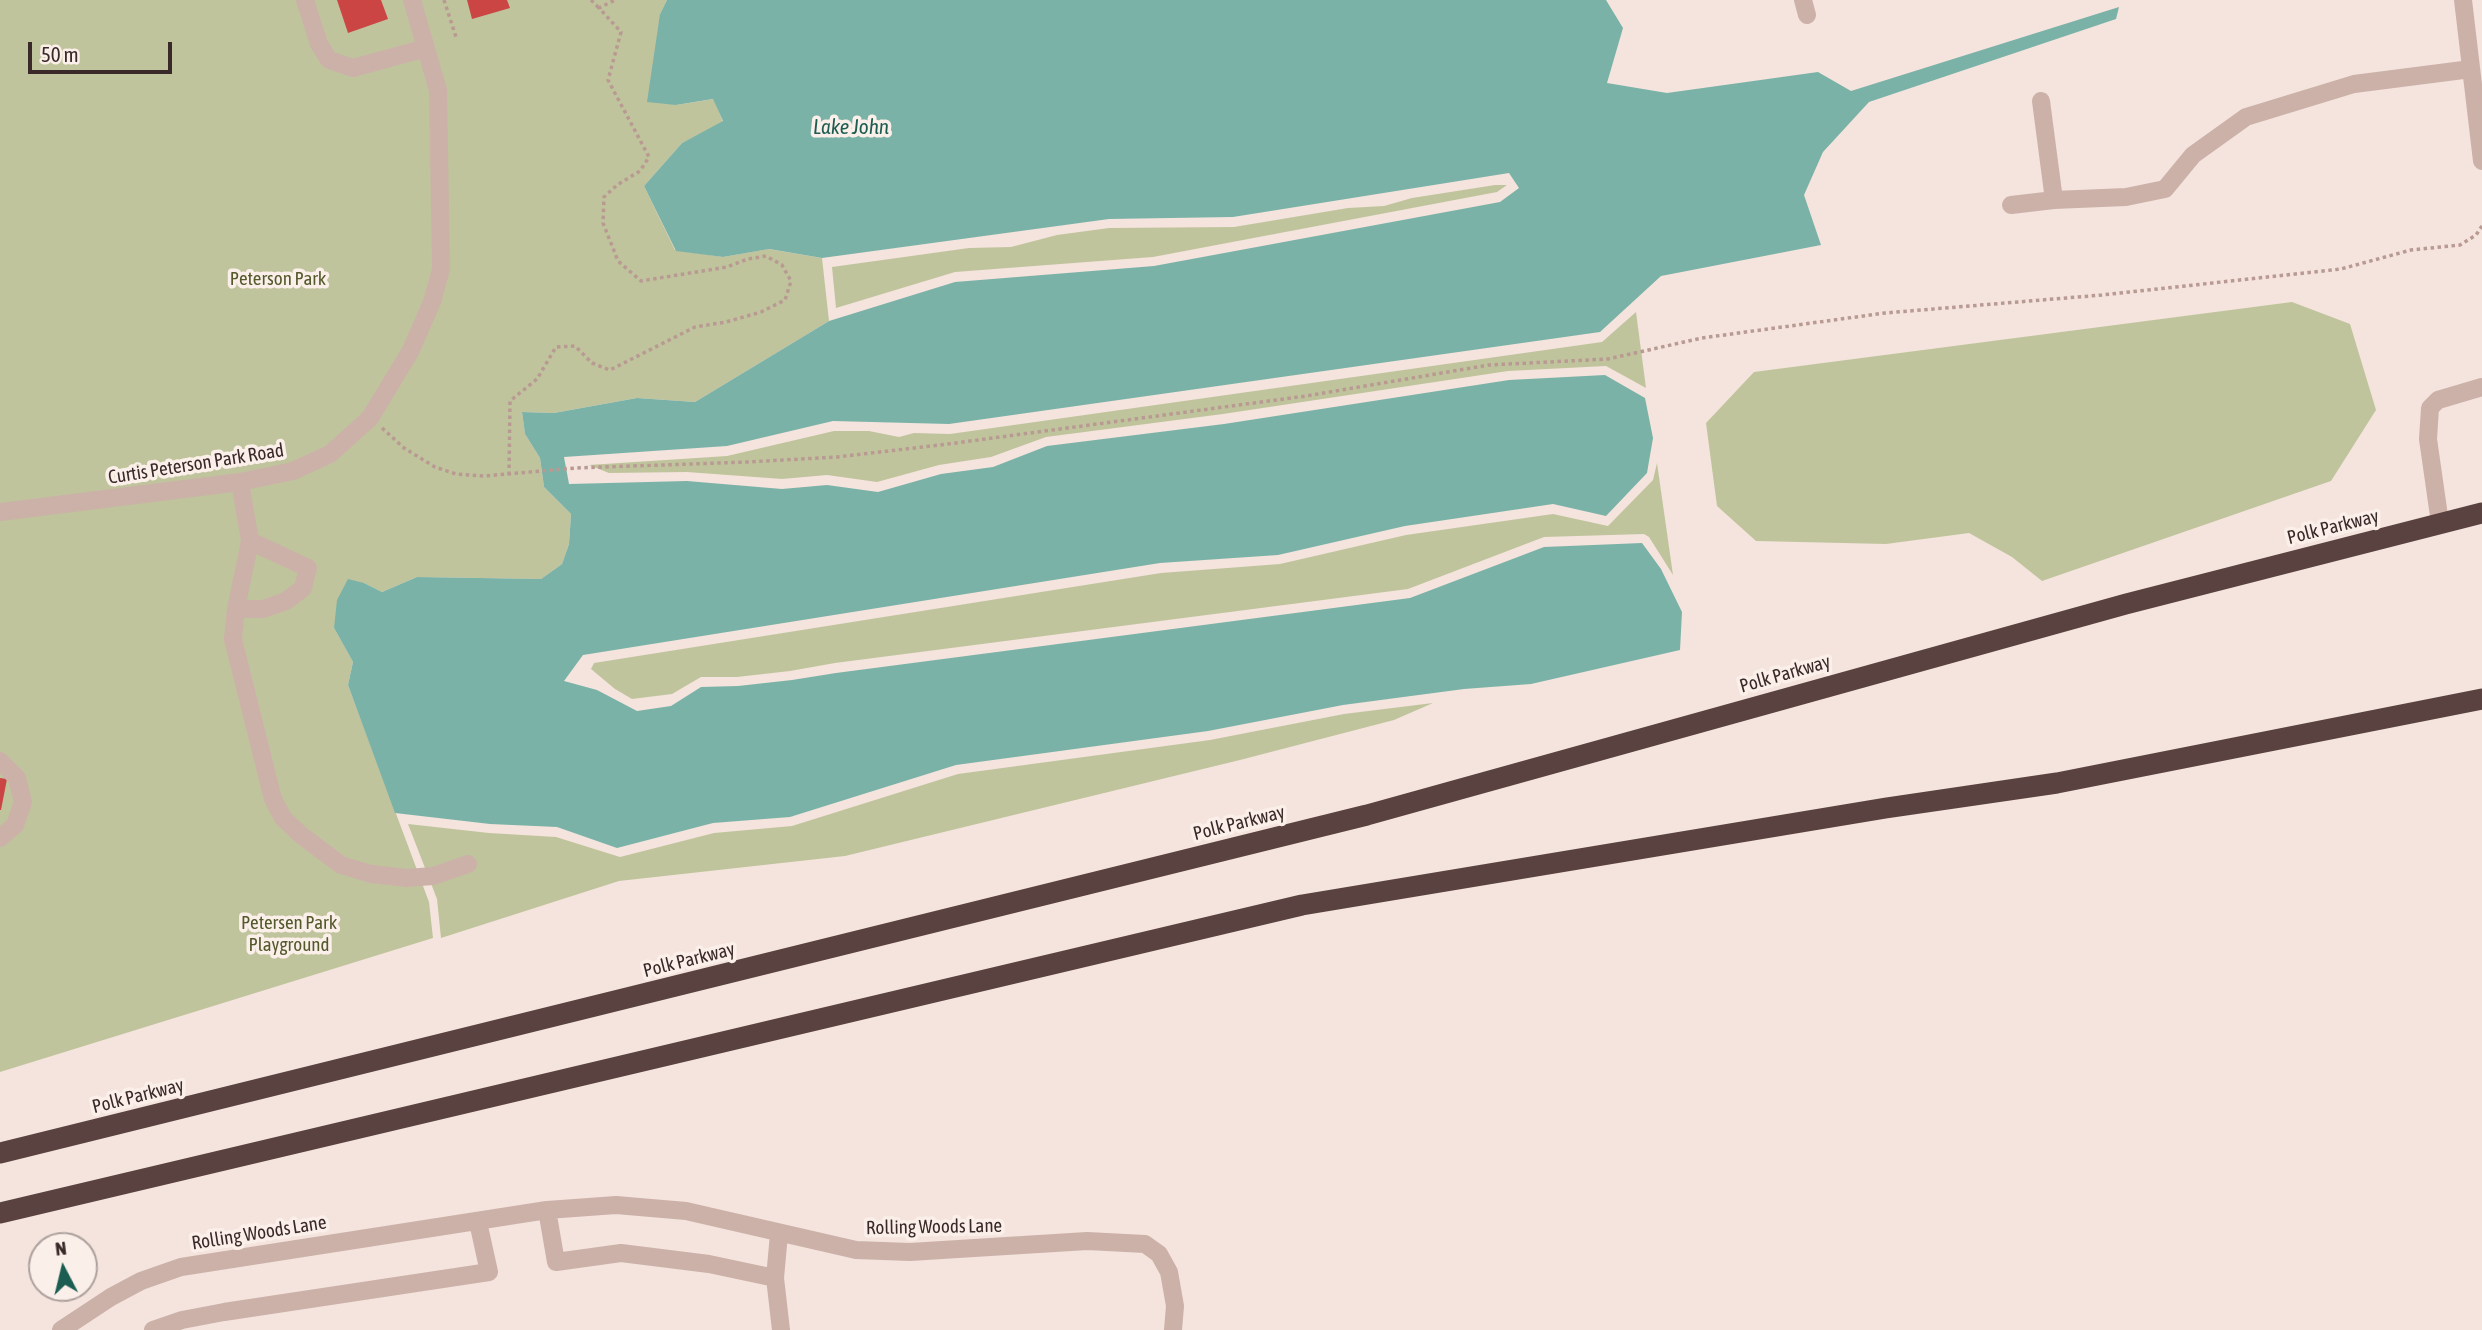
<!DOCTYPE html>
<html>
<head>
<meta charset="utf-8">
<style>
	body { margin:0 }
	#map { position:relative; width:2482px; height:1330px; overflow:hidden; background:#f4e4dd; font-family:"Asap Condensed",sans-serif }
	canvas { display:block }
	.north { position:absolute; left:28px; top:1232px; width:70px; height:70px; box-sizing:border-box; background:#fbefea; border:2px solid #ada09d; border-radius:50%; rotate:353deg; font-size:19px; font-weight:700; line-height:28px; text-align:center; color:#392a29 }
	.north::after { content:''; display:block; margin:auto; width:24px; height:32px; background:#1c5d52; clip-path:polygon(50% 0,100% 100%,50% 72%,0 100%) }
	.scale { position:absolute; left:28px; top:42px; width:144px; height:32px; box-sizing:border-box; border:4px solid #392a29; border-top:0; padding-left:9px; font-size:21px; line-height:24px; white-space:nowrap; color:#392a29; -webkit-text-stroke:5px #fbefea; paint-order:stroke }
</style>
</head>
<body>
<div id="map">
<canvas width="2482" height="1330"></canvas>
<div class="north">N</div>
<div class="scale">50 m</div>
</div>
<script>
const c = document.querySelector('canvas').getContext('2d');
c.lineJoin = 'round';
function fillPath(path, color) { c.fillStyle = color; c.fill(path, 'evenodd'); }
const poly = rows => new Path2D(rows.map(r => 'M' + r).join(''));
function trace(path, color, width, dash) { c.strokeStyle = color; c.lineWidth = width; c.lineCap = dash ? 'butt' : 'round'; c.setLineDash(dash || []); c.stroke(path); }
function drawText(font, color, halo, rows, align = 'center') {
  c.font = font + ' "Asap Condensed",sans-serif'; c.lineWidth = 7; c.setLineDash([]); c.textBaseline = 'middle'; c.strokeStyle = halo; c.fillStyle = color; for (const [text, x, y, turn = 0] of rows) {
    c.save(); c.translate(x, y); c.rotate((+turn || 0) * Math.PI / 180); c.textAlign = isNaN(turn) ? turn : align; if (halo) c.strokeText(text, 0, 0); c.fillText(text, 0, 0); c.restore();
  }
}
const green = poly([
	[0,0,667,0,660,14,676,105,714,99,723,122,682,143,644,186,675,250,723,257,768,249,822,258,829,321,695,402,637,398,554,413,522,412,525,434,540,458,544,487,571,514,569,544,562,564,541,579,417,577,382,592,364,583,334,628,353,662,348,685,429,902,433,938,0,1072],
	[1495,185,1507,185,1497,192,1153,257,955,272,836,308,832,267,969,248,1011,247,1057,235,1109,228,1234,227,1348,208,1384,206,1412,198],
	[2292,302,2350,324,2376,410,2331,481,2042,581,2012,557,1969,533,1886,544,1756,541,1717,506,1706,423,1754,372],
	[1636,312,1646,388,1606,366,1508,371,1223,414,1046,437,991,457,939,465,877,482,827,475,782,479,687,472,609,473,589,465,727,456,834,431,869,431,899,437,914,433,950,434,1602,342],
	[1657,463,1673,575,1649,537,1644,534,1544,537,1408,589,835,663,790,671,737,677,701,677,672,694,632,699,615,689,591,669,594,663,1161,573,1280,564,1406,535,1553,514,1608,526,1653,480],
	[1433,703,1394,720,1240,760,845,856,619,881,441,938,437,899,408,824,489,833,556,837,620,857,714,833,792,826,958,774,1210,740,1344,714]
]);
const water = poly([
	[667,0,1606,0,1623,28,1607,83,1667,93,1818,72,1851,91,2119,7,2116,19,1869,102,1823,152,1804,195,1821,245,1661,276,1600,332,949,424,833,421,727,446,564,457,569,484,687,481,782,489,827,485,878,492,941,474,993,467,1047,446,1224,424,1509,380,1605,375,1645,398,1653,438,1647,473,1606,516,1553,504,1405,526,1278,555,1160,563,583,655,564,681,597,690,637,711,671,706,701,687,738,686,792,680,836,673,1410,598,1544,547,1642,543,1661,569,1682,612,1680,650,1531,684,1464,689,1343,705,1208,731,956,765,790,817,713,823,617,848,557,827,490,824,395,813,348,685,353,662,334,628,337,600,348,579,364,583,382,592,417,577,541,579,562,564,569,544,571,514,544,487,540,458,525,434,522,412,554,413,637,398,695,402,829,321,955,282,1154,266,1500,202,1519,188,1509,173,1233,217,1109,219,822,258,769,249,723,257,676,251,644,186,682,143,723,121,713,99,676,105,647,102,660,14]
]);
const building = poly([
	[337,0,381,0,388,19,348,33],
	[467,0,507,0,510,8,472,19],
	[0,778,7,779,1,810,0,810]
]);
const path = poly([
	[444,0,456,37],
	[591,0,599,8],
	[382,428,404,448,435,467,456,474,484,476,576,468,747,462,837,457,948,444,1306,396,1489,365,1608,359,1702,338,1885,313,2102,295,2341,269,2411,250,2460,245,2476,235,2482,226],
	[509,475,510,401,537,379,556,347,575,346,592,363,610,370,695,327,726,322,761,312,785,300,791,281,782,265,766,256,748,259,727,267,641,281,618,261,603,223,604,197,617,185,640,171,649,157,608,80,621,32,599,8,615,0]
]);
const minor = poly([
	[305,0,319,44,329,60,353,68,426,48],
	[1803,0,1807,15],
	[2463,0,2482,161],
	[2041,101,2054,200],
	[2011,205,2054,200,2126,197,2165,189,2193,155,2246,117,2354,84,2471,69],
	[240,482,250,541,236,609,233,639,273,799,283,818,301,835,341,865,371,874,407,878,433,876,468,864],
	[0,512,240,482,293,471,330,454,370,418,410,352,432,302,441,269,438,90,412,0],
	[2440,523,2428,439,2430,408,2438,400,2482,387],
	[236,609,263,609,286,601,303,588,308,568,250,541],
	[0,761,17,778,23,802,15,825,0,838],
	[547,1210,556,1262,621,1253,709,1264,775,1278],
	[779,1234,775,1278,781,1330],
	[61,1330,111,1297,141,1281,181,1267,547,1210,616,1205,686,1211,856,1250,910,1252,1087,1241,1145,1244,1159,1254,1169,1272,1175,1306,1173,1330],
	[153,1330,182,1320,224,1312,489,1272,478,1222]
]);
const highway = poly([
	[0,1153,1367,815,2126,604,2482,513],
	[0,1213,1302,905,1886,808,2057,783,2482,699]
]);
const parkNames = [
	["Peterson Park",278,279],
	["Petersen Park",289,923],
	["Playground",289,945]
];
const streetNames = [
	["Curtis Peterson Park Road",196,464,-9],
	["Polk Parkway",2333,527,-14],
	["Polk Parkway",1785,674,-16],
	["Polk Parkway",1239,823,-14],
	["Polk Parkway",689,960,-14],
	["Polk Parkway",138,1096,-14],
	["Rolling Woods Lane",934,1227,-1],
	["Rolling Woods Lane",259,1233,-9]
];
const waterNames = [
	["Lake John",851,127]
];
fillPath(green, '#c0c49c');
fillPath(water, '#7bb2a7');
fillPath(building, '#cb4544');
trace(path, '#b89a93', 3.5, [3.5, 3.5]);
trace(minor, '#ccb1a9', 18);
trace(highway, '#5a4240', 21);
drawText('19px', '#53592b', '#fbefea', parkNames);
drawText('19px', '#392a29', '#fbefea', streetNames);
drawText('italic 21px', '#1c5d52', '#fbefea', waterNames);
</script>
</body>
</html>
